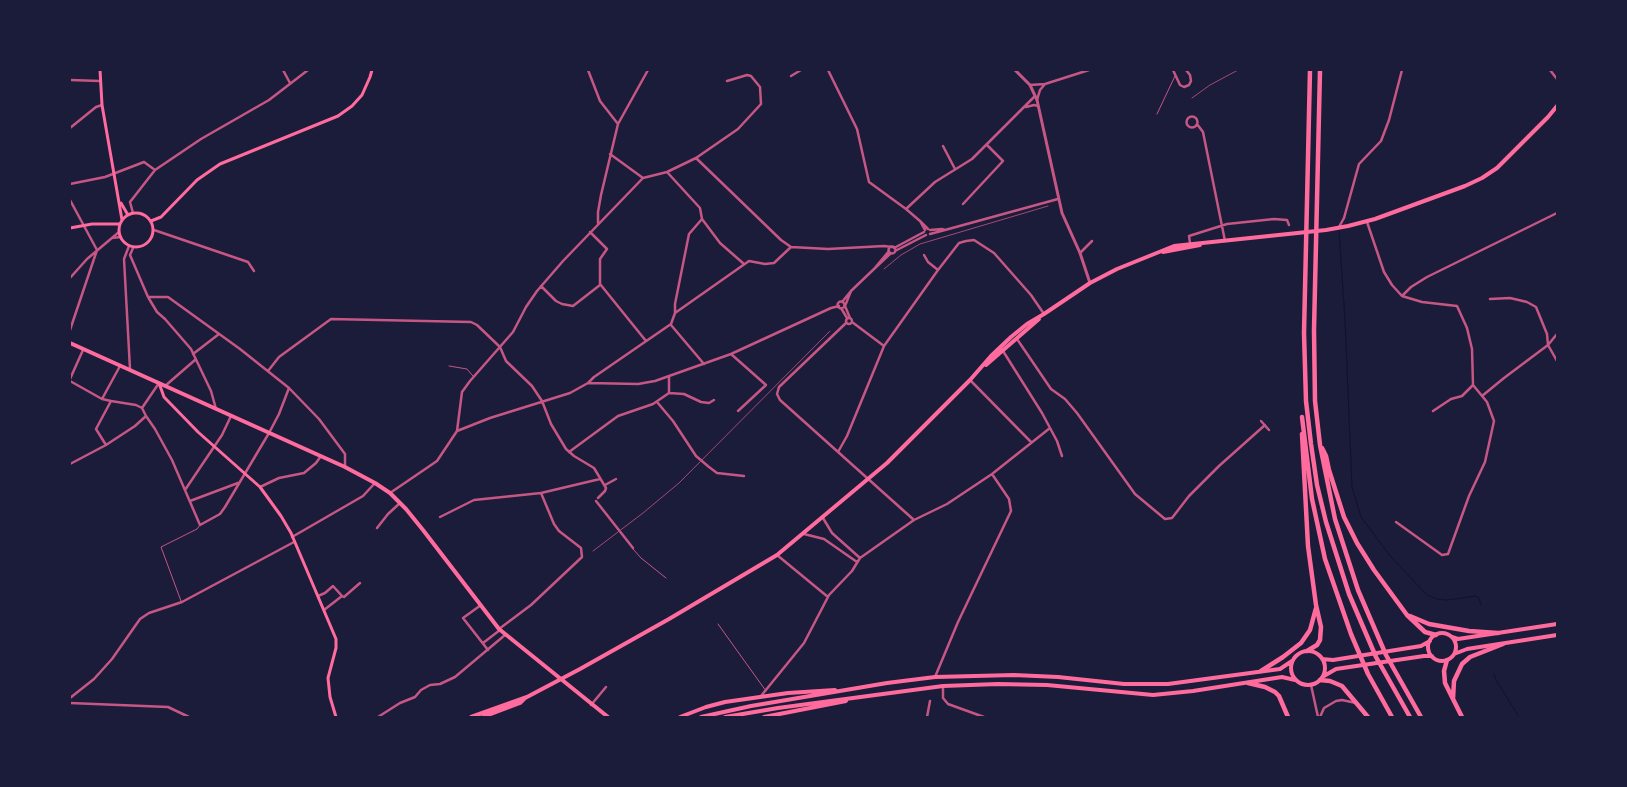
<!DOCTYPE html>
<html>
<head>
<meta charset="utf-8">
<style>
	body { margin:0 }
	#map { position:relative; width:1627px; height:787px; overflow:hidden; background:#1b1b3a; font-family:Commissioner,sans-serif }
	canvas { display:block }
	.frame { position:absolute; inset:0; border:71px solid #1b1b3a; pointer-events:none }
</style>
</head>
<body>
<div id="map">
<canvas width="1627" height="787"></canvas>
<div class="frame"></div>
</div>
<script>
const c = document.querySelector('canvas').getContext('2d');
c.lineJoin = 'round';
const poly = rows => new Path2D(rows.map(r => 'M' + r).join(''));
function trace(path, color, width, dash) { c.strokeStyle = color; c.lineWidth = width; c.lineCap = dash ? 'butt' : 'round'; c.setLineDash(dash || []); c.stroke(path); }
const stream = poly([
	[1339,231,1345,320,1352,487,1361,517,1391,557,1427,595,1437,599,1447,600,1476,596,1479,598,1481,605],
	[1494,674,1496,680,1519,717]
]);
const service = poly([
	[1157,114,1175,76],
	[449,366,467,369,473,376],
	[633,549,641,558,666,578],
	[181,601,161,547,197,529,200,525],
	[718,624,766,691]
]);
const minor = poly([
	[283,70,290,83],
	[588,70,600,101,618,124],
	[828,70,857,129,869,182,906,209,920,221],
	[1173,70,1180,85,1184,87,1189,85,1191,81,1190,75,1186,70],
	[1550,70,1557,79],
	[791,76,801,70],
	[70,80,100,81],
	[1030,85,1045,84,1089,70],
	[1037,100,1040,90,1045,84],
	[1026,107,1034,105,1038,106],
	'1186.5 122a5.5 5.5 0 1 1 11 0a5.5 5.5 0 1 1-11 0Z',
	[1197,124,1203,132,1225,241],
	[70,128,96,107,102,105],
	[943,146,955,169],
	[610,154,643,178],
	[696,158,781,240,791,247,828,249,884,246,892,247],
	[667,172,700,208,702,219,720,243,744,264],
	[70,184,105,177,144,162,155,170],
	[70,200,97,250],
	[963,204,1003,161,987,145],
	[906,209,935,182,972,159,1035,96],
	[133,213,130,202,155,170,201,139,269,100,308,70],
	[1367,222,1384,272,1392,285,1402,296,1422,302,1457,306,1467,328,1472,349,1473,385],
	[598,223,598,212,601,195,618,124,648,70],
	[1339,227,1344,218,1359,164,1381,141,1389,120,1402,70],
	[154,230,248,262,254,271],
	[925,230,920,221,928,229],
	[930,230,942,229,945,230,930,234],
	[945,230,1058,199],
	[590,232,607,249,600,259,600,284,646,341],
	[112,238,121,237],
	[1190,243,1189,236,1227,224,1274,219,1287,220,1289,225],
	[129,246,124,259,130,369],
	'888.5 250a3.5 3.5 0 1 1 7 0a3.5 3.5 0 1 1-7 0Z',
	[133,248,130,255,148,297,157,312,165,319,191,349,211,391,216,409],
	[894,248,924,232],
	[889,251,874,269,891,253],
	[895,251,926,235],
	[1080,253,1092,241],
	[924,255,928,262,938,270],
	[70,278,87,259,119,232],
	[541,286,556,301,562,304,573,306,600,285],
	[851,291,874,269],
	[1402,296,1411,287,1427,277,1557,213],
	[148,297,168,297,240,349,289,388,319,419,345,454,345,467],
	[1490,299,1510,298,1527,302,1536,307,1547,334,1548,345,1557,361],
	'837.5 305a3.5 3.5 0 1 1 7 0a3.5 3.5 0 1 1-7 0Z',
	[842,302,851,291,845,306,850,318],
	[841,308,847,318],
	[675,313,675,304,689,234,702,219],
	'846 321a3 3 0 1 1 6 0a3 3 0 1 1-6 0Z',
	[852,322,884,346],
	[846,323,779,387,777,394,780,400,914,520],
	[671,324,675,313,749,261,765,264,774,263,791,247],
	[671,325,704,364],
	[70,330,97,250],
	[1017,339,1051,389,1065,399,1077,413,1135,494,1165,519,1172,518,1189,496,1219,466,1265,425],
	[1003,351,1042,413,1057,441,1062,456],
	[193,354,219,334],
	[731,354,766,385,738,411],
	[268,371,279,357,331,319,471,322,477,325,500,347,506,361,532,386,542,401,551,424,566,449,574,456,594,468,606,488,605,491,598,498],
	[70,379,83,350],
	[970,380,1031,442],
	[70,381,102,399,111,401],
	[588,383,638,384,655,381,731,354,831,308,839,306],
	[165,386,195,360],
	[669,393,684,394,701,402,709,403,714,400],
	[1482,396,1504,378,1548,345,1557,334],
	[102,399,120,366],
	[657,402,673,421,696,456,709,467,717,473,744,476],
	[142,408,159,383],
	[1433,411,1451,399,1462,396,1473,385],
	[146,416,155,429,172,460,200,525,220,514,225,507,269,433,279,414,289,388],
	[1261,421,1269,430],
	[457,431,462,392,470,381,513,332,526,307,537,291,563,261,643,178,667,172,696,158,738,129,761,104,760,87,751,76,747,75,727,81],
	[106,445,96,429,111,401,136,405,142,408],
	[569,452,618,416,653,404,669,393,669,376],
	[838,452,847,436,884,346,938,270,959,243,966,241,974,240,994,253,1031,295,1044,314],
	[70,464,106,445,135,426,146,416,142,408],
	[605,485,616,479],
	[260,487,279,478,304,473,316,463,321,456],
	[185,490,222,435,231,416],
	[390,493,437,461,457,431,490,418,570,393,588,383,594,377,671,324],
	[190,501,238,483],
	[596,501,633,548],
	[440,517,474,500,541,493,600,479],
	[823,518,832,533,860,558],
	[1396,522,1442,555,1448,554,1469,496,1485,462,1494,421,1487,402,1473,385],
	[377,528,388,514,400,503],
	[804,534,824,539,857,562],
	[292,537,363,496,375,483],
	[777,555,828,597],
	[318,596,325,593,333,586,342,596,324,610],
	[342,596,344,597,360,583],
	[481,605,463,618,488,650],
	[499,629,531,605,582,557,581,548,559,531,554,524,541,493],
	[483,643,500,630],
	[935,677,958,622,1011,511,1009,499,992,474],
	[1311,685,1318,717],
	[943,686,943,698,948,704,984,717],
	[761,696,804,643,829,595,852,571,860,558,914,520,947,504,992,474,1050,428],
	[70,698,94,679,112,659,140,619,149,613,182,602,294,542],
	[70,703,168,707,189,717],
	[591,705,606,687],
	[378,717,400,703,415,697,421,690,430,685,440,684,455,677,505,635],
	[927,717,930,701],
	[1320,717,1324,708,1336,701,1342,700,1356,703]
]);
const tertiary = poly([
	[1015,70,1030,85,1037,100,1062,213,1080,253,1090,283]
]);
const secondary = poly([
	[100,70,102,105,122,220],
	[121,203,128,215],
	'119 230a17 17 0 1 1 34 0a17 17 0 1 1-34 0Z',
	[151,221,161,217,197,180,220,164,338,116,352,106,362,95,370,77,372,70],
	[70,228,92,224,120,224],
	[159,383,164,397,198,432,260,487,281,516,291,533,336,639,336,648,328,678,330,697,336,717]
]);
const primary = poly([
	[1163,252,1200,245],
	[70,343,345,467,375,483,390,493,406,509,423,530,499,629,608,717],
	[986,365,1039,319],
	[471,717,527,697,580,669,669,619,777,555,887,463,970,380,991,356,1011,337,1027,324,1044,314,1090,283,1117,269,1174,246,1326,230,1348,226,1375,219,1465,186,1482,178,1497,168,1548,117,1557,106],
	[483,717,520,703,525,698]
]);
const trunk = poly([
	'1428 647a14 14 0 1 1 28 0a14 14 0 1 1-28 0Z',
	[1452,637,1458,639,1557,624],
	'1291 668a17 17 0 1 1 34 0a17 17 0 1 1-34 0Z',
	[1454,654,1467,649,1557,635],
	[1322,659,1333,660,1421,646,1430,641],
	[1324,676,1336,669,1424,656,1432,656],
	[680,717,706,707,725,702,788,693,835,690],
	[701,717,751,706,887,683,935,677,1014,675,1058,677,1124,684,1168,684,1280,669,1292,661],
	[725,717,778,708,943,686,998,684,1047,685,1153,695,1193,691,1282,677,1295,680],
	[764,717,846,701]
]);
const motorway = poly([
	[1310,70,1304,333,1306,401,1311,444,1317,485,1326,522,1349,594,1376,657,1410,717],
	[1320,70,1314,330,1315,401,1320,445,1335,519,1358,590,1386,655,1421,717],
	[1302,417,1312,499,1325,559,1351,634,1368,674,1392,717],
	[1302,434,1308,546,1316,605,1321,627,1320,640,1317,645,1307,651],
	[1322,448,1326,456,1329,470,1344,517,1357,543,1374,570,1407,615,1425,632,1436,635],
	[1410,616,1429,624,1469,631,1498,633],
	[1447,660,1444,671,1445,683,1462,717],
	[1261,671,1283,657,1301,643,1310,630,1316,608],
	[1320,680,1330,681,1342,686,1368,717],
	[1248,683,1265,687,1275,692,1279,696,1288,717],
	[1453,699,1454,681,1462,664,1470,657,1503,644]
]);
const tram = poly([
	[1192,98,1210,85,1238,70],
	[884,269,901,255,920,244,1048,206],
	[593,551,643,513,679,483,830,331]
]);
trace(stream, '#12122b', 1);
trace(service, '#c65784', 1);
trace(minor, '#c65784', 2.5);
trace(tertiary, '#c65784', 3);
trace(secondary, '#ff6b9d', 3);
trace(primary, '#ff6b9d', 4);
trace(trunk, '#ff6b9d', 4);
trace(motorway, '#ff6b9d', 4.5);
trace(tram, '#a44b75', 1);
</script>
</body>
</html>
